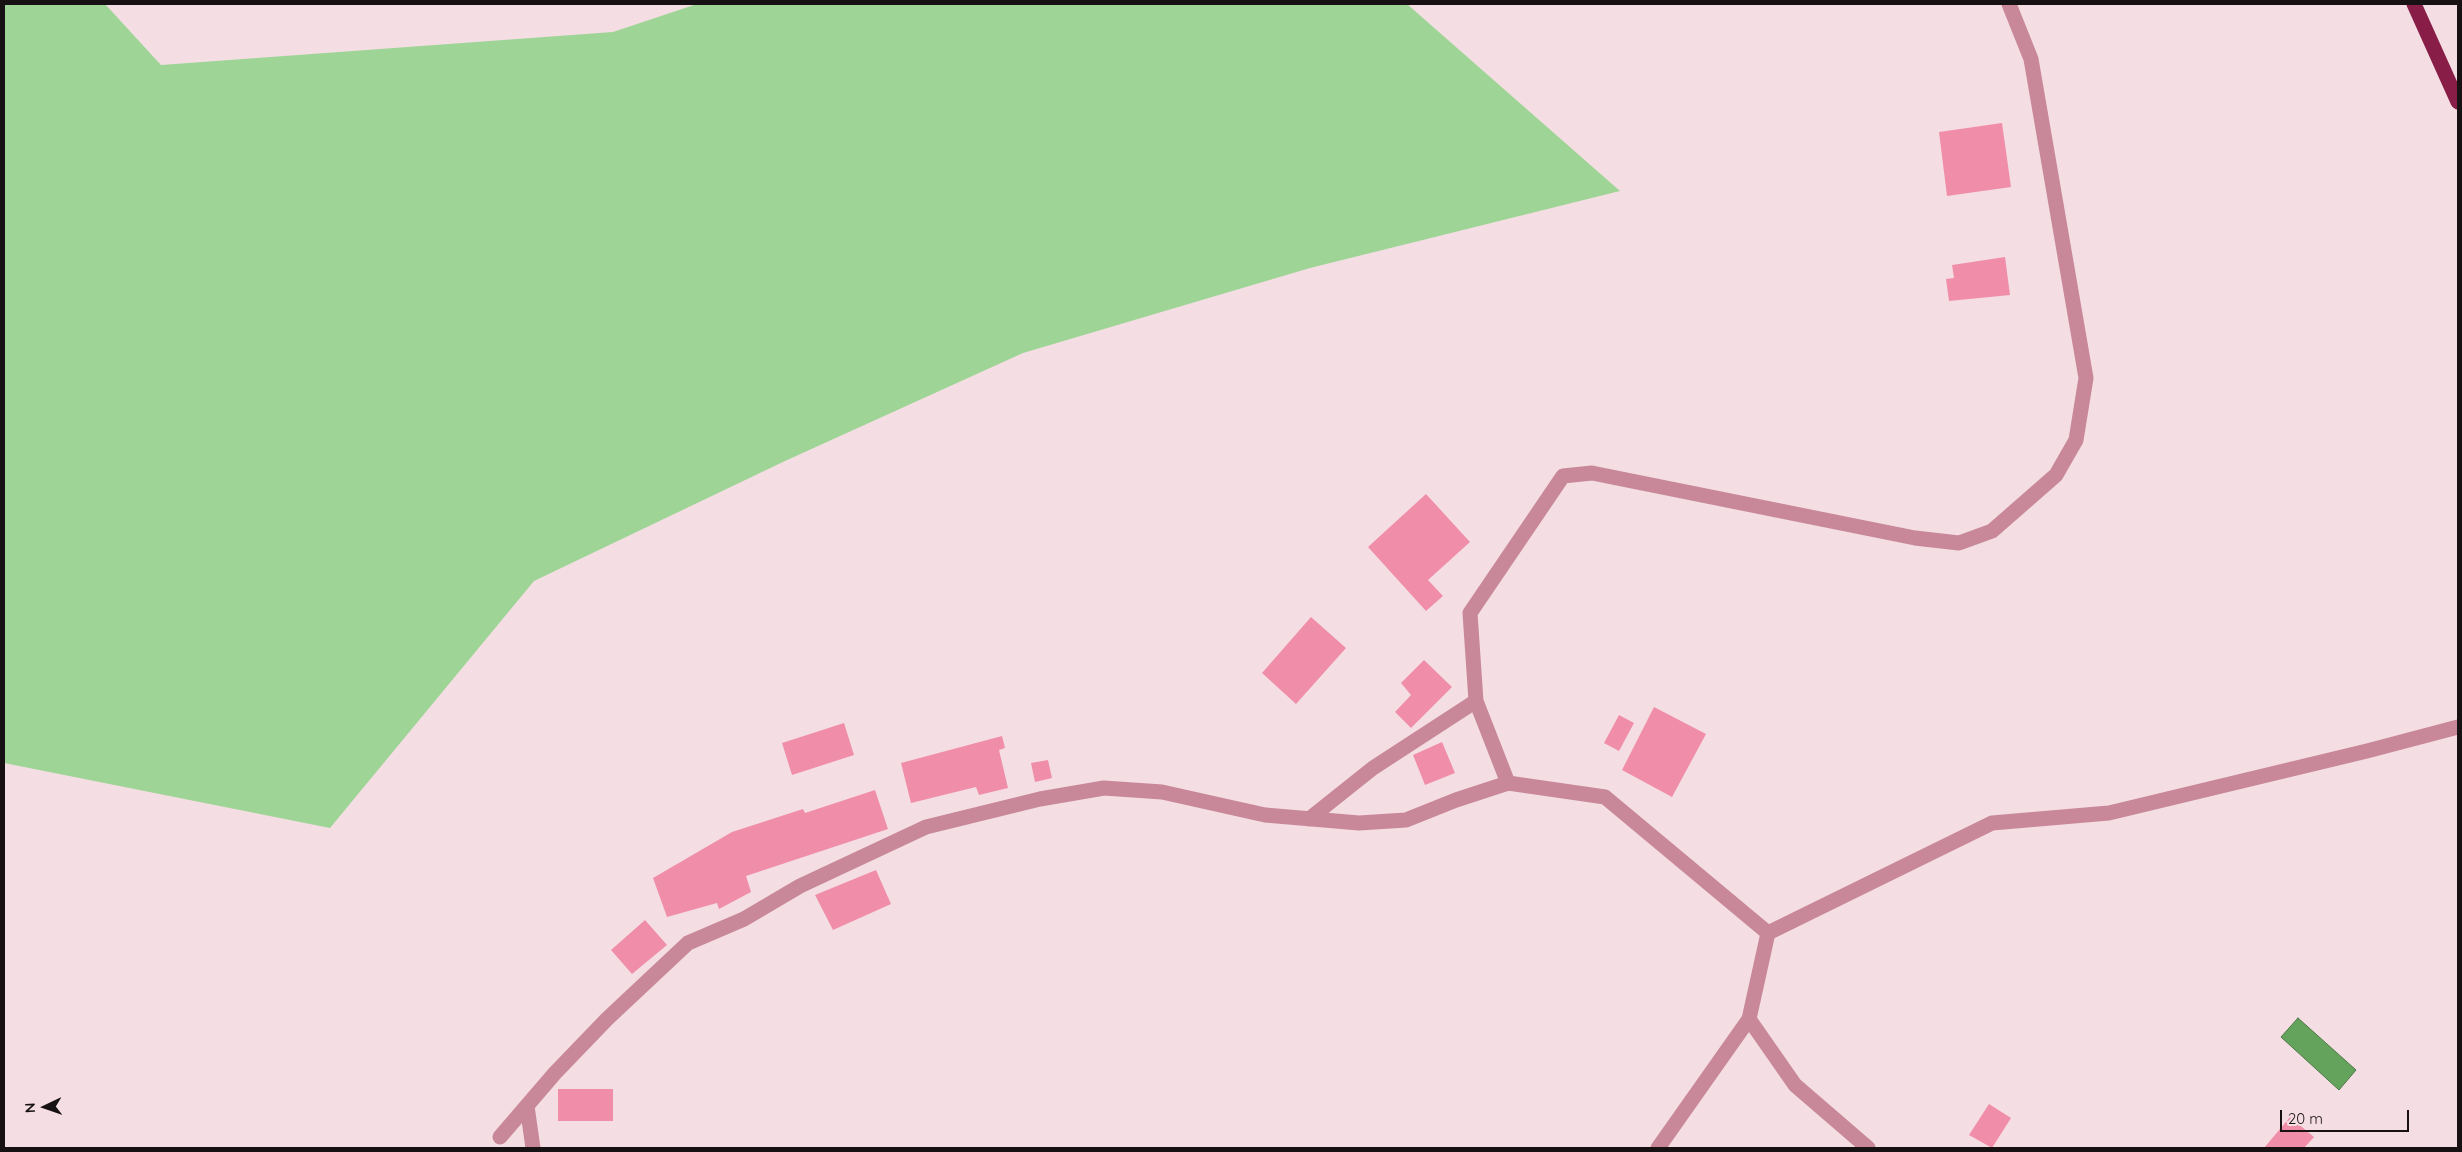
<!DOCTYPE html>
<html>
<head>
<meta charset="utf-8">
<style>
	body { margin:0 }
	#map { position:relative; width:2462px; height:1152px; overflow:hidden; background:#f4dee3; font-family:Quicksand,sans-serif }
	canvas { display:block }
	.frame { position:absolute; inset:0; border:5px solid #181113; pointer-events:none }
	.north { position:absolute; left:20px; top:1082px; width:50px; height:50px; -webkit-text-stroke:4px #f4dee3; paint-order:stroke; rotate:267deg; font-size:14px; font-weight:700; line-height:20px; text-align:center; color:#181113 }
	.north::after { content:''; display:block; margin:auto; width:18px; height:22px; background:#181113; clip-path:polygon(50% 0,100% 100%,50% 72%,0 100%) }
	.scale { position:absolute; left:2280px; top:1110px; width:129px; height:22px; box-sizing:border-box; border:2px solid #181113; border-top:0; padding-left:6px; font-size:15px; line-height:18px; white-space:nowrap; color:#181113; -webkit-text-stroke:4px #f4dee3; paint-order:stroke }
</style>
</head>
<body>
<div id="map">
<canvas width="2462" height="1152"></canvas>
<div class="frame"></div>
<div class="north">N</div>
<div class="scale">20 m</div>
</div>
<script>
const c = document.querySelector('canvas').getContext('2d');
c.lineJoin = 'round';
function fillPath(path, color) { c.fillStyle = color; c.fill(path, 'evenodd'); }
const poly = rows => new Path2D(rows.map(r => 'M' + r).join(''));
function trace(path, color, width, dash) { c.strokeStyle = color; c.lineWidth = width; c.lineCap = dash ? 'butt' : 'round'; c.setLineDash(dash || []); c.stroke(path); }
const green = poly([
	[4,4,105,4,161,65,613,32,697,4,1407,4,1620,191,1310,268,1023,353,785,461,534,581,330,828,4,763]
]);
const water = poly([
	[2298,1018,2356,1070,2339,1090,2281,1037,2298,1018]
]);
const building = poly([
	[2002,123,2011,187,1947,196,1939,132],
	[2005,257,2010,295,1949,301,1946,279,1954,278,1952,265],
	[1426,494,1470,542,1428,580,1443,596,1426,611,1368,547],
	[1311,617,1346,648,1296,704,1262,673],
	[1424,660,1452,687,1411,728,1395,712,1411,695,1401,683],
	[1654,707,1706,734,1672,797,1622,770],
	[1619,715,1634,723,1619,751,1604,743],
	[844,723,854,755,792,775,782,743],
	[1002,736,1005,748,999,750,1008,788,979,795,976,787,911,803,901,763],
	[1442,742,1455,773,1425,785,1413,755],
	[1048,760,1052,778,1035,782,1031,763],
	[875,790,888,829,746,876,751,892,719,909,717,903,667,917,653,878,732,832,803,809,805,813],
	[876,870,891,904,833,930,815,895],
	[645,920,667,945,632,974,611,950],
	[558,1089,613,1089,613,1121,558,1121],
	[1989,1104,2011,1118,1992,1148,1969,1135],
	[2290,1117,2314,1137,2304,1148,2264,1148]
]);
const lane = poly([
	[527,1106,533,1148]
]);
const street = poly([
	[2009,4,2031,59,2086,378,2076,440,2056,475,1992,531,1959,543,1915,538,1592,473,1563,476,1470,613,1476,701,1508,783,1605,797,1768,933,1992,823,2109,813,2367,751,2458,727],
	[1309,819,1373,768,1476,701],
	[1749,1019,1795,1085,1868,1148],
	[500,1137,555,1073,607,1019,688,943,744,919,800,886,926,827,1040,799,1104,788,1162,792,1265,815,1359,823,1406,820,1456,800,1508,783],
	[1658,1148,1749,1019,1768,933]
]);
const highway = poly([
	[2414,4,2458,102]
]);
fillPath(green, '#9ed596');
fillPath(water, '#64a35c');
trace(water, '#4d7746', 1);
fillPath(building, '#f08eaa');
trace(lane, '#c88899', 15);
trace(street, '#c88899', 15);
trace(highway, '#881d47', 15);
</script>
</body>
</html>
